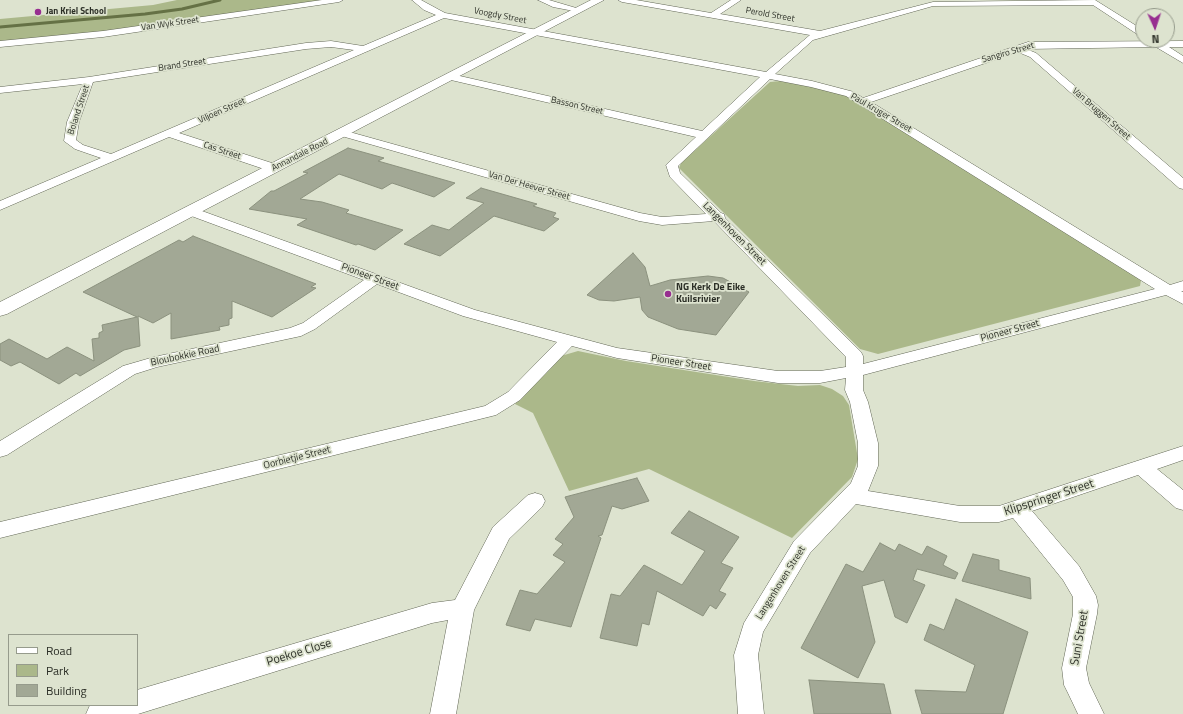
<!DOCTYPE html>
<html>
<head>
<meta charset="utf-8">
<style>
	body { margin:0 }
	#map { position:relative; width:1183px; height:714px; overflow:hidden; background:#dde3cf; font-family:"Titillium Web",sans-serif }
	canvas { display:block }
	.legend { position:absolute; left:8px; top:634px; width:130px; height:72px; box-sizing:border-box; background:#dde3cf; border:1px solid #969b8c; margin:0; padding:5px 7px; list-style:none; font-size:12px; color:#2c2f27 }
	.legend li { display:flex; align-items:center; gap:8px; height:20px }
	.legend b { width:20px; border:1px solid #969b8c }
	.north { position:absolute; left:1135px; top:8px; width:40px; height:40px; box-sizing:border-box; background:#dde3cf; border:1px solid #969b8c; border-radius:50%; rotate:177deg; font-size:11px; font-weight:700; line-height:16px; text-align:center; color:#2c2f27 }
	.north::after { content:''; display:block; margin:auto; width:14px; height:18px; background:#972e90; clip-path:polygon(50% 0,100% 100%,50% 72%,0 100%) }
</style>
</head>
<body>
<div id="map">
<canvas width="1183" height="714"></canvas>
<ul class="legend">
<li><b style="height:5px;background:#fff"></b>Road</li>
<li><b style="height:11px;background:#abb88a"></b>Park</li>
<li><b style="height:11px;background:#a2a895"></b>Building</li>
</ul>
<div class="north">N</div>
</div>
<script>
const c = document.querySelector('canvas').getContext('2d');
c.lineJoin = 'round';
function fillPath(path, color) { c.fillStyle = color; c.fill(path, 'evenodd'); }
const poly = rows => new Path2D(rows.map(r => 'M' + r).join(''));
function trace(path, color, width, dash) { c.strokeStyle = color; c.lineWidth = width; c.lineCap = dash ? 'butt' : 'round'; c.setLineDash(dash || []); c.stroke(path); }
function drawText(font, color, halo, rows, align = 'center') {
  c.font = font + ' "Titillium Web",sans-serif'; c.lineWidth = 3.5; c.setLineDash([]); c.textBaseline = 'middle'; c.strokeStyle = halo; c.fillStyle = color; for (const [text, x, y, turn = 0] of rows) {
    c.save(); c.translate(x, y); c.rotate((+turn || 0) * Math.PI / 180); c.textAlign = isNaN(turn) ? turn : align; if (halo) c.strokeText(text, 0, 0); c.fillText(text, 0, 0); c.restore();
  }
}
const green = poly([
	[177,0,328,0,130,29,0,42,0,19,153,5],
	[780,81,837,92,852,98,1141,280,1140,286,878,354,860,349,679,168,681,163,770,82],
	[578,351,626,361,754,381,798,386,820,385,832,389,843,396,849,405,858,459,852,477,792,538,649,469,569,491,533,413,515,404,561,356]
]);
const stream = poly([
	[0,27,145,14,182,9,220,0]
]);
const building = poly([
	[348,148,384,158,378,161,455,183,434,197,392,183,382,189,339,174,300,199,322,202,349,210,346,213,403,230,375,250,358,244,356,245,297,225,307,219,249,209,271,191,274,191,308,173,303,172,348,148],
	[481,188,537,204,533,206,556,213,553,217,559,219,544,231,494,216,440,256,404,244,432,225,449,230,484,203,466,198,481,188],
	[193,236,316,284,311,287,316,288,272,317,232,301,232,318,229,319,229,325,219,327,220,330,171,339,171,313,153,323,138,316,140,346,124,350,80,376,76,373,59,384,20,362,11,366,0,360,0,344,9,339,47,359,67,347,94,361,92,339,99,338,99,333,103,331,102,325,137,317,83,292,179,240,183,242,193,236],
	[633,253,645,267,650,286,670,280,708,276,723,278,749,292,716,335,678,329,648,317,642,310,640,297,614,301,599,300,587,295,633,253],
	[637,478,649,501,622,509,612,506,602,535,598,536,601,538,571,627,535,619,530,631,506,625,520,590,537,594,565,562,553,555,563,544,555,539,574,517,565,497,637,478],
	[689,511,739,537,721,563,733,568,719,591,726,594,716,609,710,605,703,616,657,591,649,625,642,623,637,646,600,638,611,594,620,596,644,565,682,585,705,551,671,533,689,511],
	[880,543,895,551,899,544,922,555,927,546,947,556,943,565,958,573,955,579,917,569,913,580,925,585,907,623,895,617,884,580,862,586,875,642,858,678,801,648,846,564,863,572,880,543],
	[973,554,999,560,999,570,1030,578,1031,599,962,581,973,554],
	[956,599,1028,632,1003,714,922,714,915,690,966,692,975,665,924,640,930,624,944,630,956,599],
	[809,680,884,684,891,714,814,714,809,680]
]);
const minor = poly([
	[322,0,343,0,339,2,103,37,0,47,0,41,103,31,322,0],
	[412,0,421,0,445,13,766,72,810,35,622,2,618,0,636,0,711,13,731,0,741,0,720,14,820,31,933,2,1095,0,1143,30,1143,37,1140,36,1093,5,933,6,813,40,775,74,812,81,854,92,863,98,1028,42,1183,41,1183,47,1169,47,1183,56,1183,63,1156,47,1026,49,1036,53,1183,178,1183,189,1179,188,1030,57,1018,52,871,102,1170,285,1183,281,1183,291,1181,291,1183,292,1183,304,1166,295,863,375,863,390,868,402,878,443,878,466,868,491,960,506,999,506,1183,446,1183,460,1157,469,1183,490,1183,510,1176,508,1138,475,1032,511,1079,566,1096,596,1098,605,1097,614,1086,668,1089,683,1104,714,1078,714,1068,693,1064,685,1062,668,1073,614,1073,597,1063,580,1013,518,999,522,960,522,856,504,810,553,763,632,758,655,764,714,738,714,734,655,744,623,794,541,851,483,858,466,858,443,850,402,845,390,846,378,820,383,778,383,617,358,572,346,520,400,496,415,0,538,0,522,485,406,508,392,557,342,463,316,377,284,315,329,301,336,157,367,135,374,7,455,0,457,0,441,123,366,154,357,290,328,303,323,364,280,186,214,184,211,186,208,191,207,475,310,617,348,778,371,820,371,846,367,846,357,714,221,662,225,639,221,338,135,336,133,342,130,346,131,640,213,662,217,706,214,670,177,666,165,696,137,451,80,446,77,451,74,702,131,760,77,444,18,179,133,278,165,280,168,278,171,270,171,169,137,0,210,0,201,101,158,75,149,64,141,67,122,83,84,0,93,0,87,89,77,306,43,331,41,363,46,436,15,424,10,412,0],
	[331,47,354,50,111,154,83,145,76,140,79,122,93,82,306,49,331,47],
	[770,79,811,87,846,96,1155,289,863,364,863,356,861,352,725,218,724,214,721,213,680,173,678,166,770,79],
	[538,0,549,0,583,10,579,12,553,7,538,0],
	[535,493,542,495,545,501,542,507,509,539,474,610,456,714,430,714,448,620,432,623,138,714,86,714,90,705,137,705,137,690,432,603,455,600,493,527,528,495,535,493]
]);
const tertiary = poly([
	[591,0,604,0,7,314,0,316,0,302,591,0]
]);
const markers = [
	[38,12,4,"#972e90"],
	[668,294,4,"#972e90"]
];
const farPoinames = [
	["Jan Kriel School",46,12]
];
const farStreetnames = [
	["Perold Street",770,15,10],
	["Voogdy Street",500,16,11],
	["Van Wyk Street",170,24,-8],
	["Sangiro Street",1008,53,-16],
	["Brand Street",182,65,-9],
	["Basson Street",577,106,13],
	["Boland Street",79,110,-72],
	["Viljoen Street",222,111,-24],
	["Paul Kruger Street",881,113,30],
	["Van Bruggen Street",1101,114,41],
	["Cas Street",222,151,18],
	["Annandale Road",300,155,-27],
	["Van Der Heever Street",529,186,16]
];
const streetNames = [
	["Langenhoven Street",734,234,45],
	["Pioneer Street",370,277,20],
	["Pioneer Street",1010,331,-15],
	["Bloubokkie Road",185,356,-12],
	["Pioneer Street",681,363,9],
	["Oorbietjie Street",297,458,-14],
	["Langenhoven Street",781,583,-58]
];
const poiNames = [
	["NG Kerk De Eike",676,288],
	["Kuilsrivier",676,300]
];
const nearStreetnames = [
	["Klipspringer Street",1049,498,-18],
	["Suni Street",1080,638,-80],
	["Poekoe Close",299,653,-17]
];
fillPath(green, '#abb88a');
trace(stream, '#657145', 3);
fillPath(building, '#a2a895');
trace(building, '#8b917e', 1);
trace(minor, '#626756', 1);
trace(tertiary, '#626756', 1);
fillPath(minor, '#fff');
fillPath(tertiary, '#fff');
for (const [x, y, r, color] of markers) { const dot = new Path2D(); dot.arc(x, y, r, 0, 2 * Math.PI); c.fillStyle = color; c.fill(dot); trace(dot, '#dde3cf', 1.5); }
drawText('bold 9px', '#2c2f27', '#dde3cf', farPoinames, 'left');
drawText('9px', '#2c2f27', '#dde3cf', farStreetnames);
drawText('10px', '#2c2f27', '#dde3cf', streetNames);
drawText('bold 10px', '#2c2f27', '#dde3cf', poiNames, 'left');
drawText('12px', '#2c2f27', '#dde3cf', nearStreetnames);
</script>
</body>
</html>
